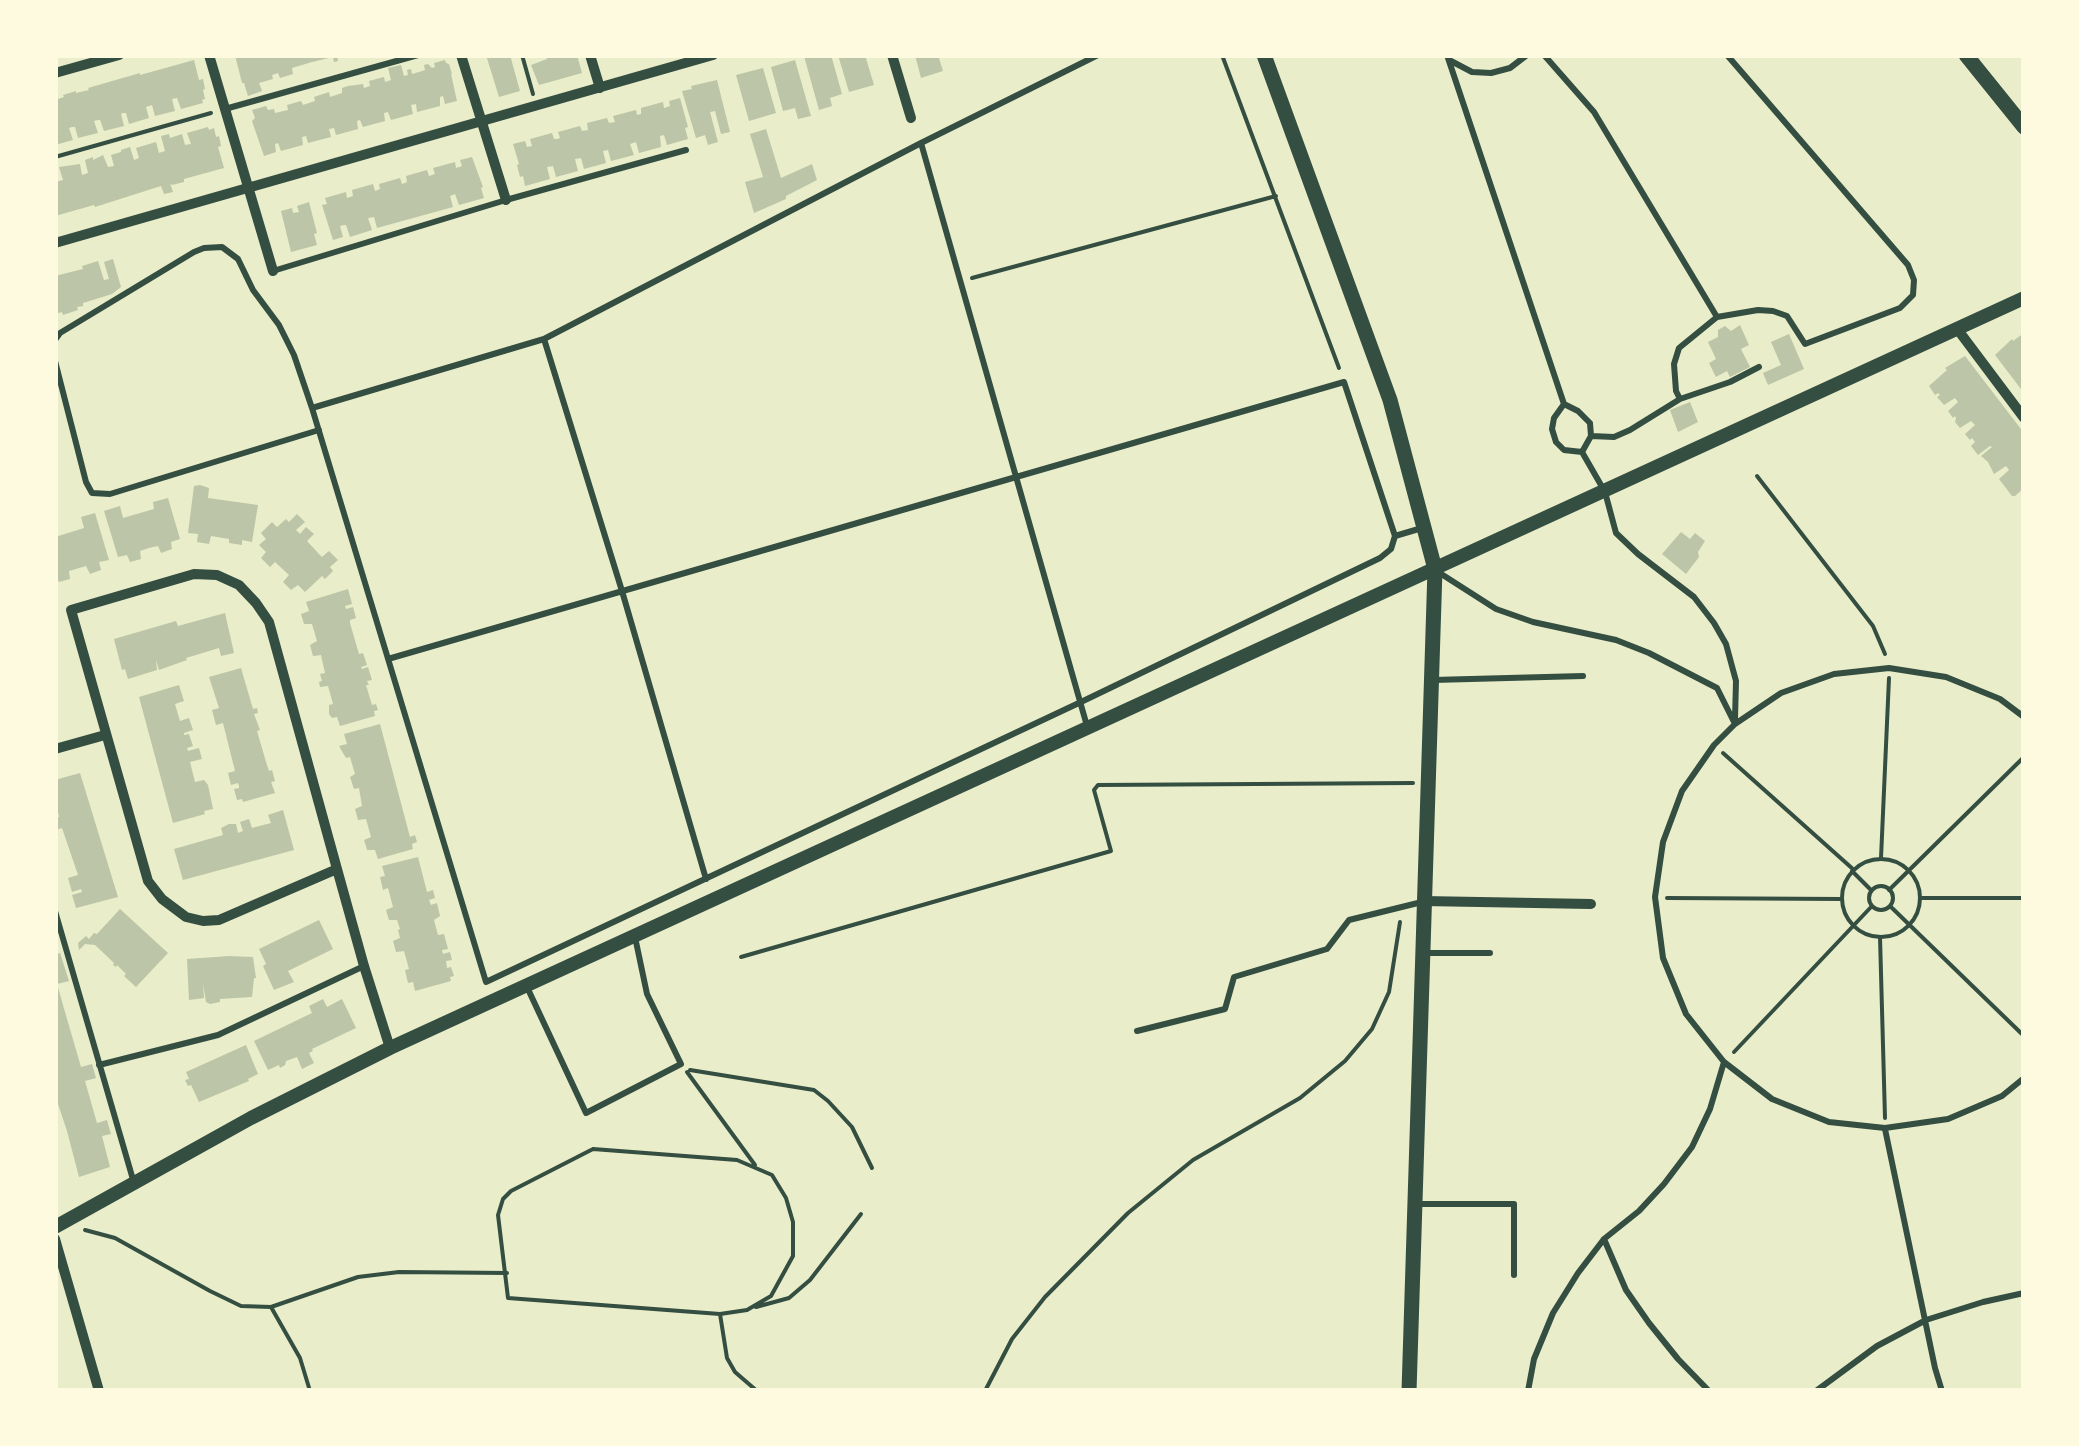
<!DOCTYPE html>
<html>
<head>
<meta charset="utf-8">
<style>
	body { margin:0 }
	#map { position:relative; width:2079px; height:1446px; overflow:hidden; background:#e9edc9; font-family:Commissioner,sans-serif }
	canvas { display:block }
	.frame { position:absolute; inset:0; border:58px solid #fefae0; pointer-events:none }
</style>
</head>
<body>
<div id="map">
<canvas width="2079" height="1446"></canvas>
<div class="frame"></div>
</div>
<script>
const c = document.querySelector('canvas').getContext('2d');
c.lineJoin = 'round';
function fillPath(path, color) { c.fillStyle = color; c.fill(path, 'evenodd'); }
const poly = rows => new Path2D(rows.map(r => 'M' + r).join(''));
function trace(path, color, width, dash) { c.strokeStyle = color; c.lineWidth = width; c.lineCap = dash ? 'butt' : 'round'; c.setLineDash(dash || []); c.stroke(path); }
const building = poly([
	[235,55,337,55,338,61,334,62,333,57,312,62,292,68,293,74,280,78,278,73,272,75,273,79,259,83,262,91,248,96,244,83,242,83],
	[486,55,510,55,520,91,499,97],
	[545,55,577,55,582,73,539,85,531,65,547,59],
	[831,55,842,94,830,98,832,106,819,110,804,56],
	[838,55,865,55,874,85,849,92],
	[915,55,938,55,943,71,921,78],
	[194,60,199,80,203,79,205,89,203,90,205,99,202,100,203,103,181,109,177,98,172,99,175,111,155,116,152,105,146,107,149,118,129,124,126,113,123,113,121,114,124,126,104,131,100,120,98,120,94,121,98,133,78,138,75,127,72,127,69,128,73,140,55,145,55,100,64,97,63,95,76,91,76,93,89,90,88,88,140,73,140,75],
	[445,60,446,63,449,64,452,74,451,74,457,101,445,104,443,96,440,97,440,106,417,112,416,104,411,105,413,114,391,120,388,112,384,113,385,121,363,127,360,120,357,121,358,129,336,135,334,128,329,129,331,137,308,143,306,136,302,137,303,145,281,151,278,143,275,144,276,152,264,156,252,121,255,118,252,110,266,106,268,110,274,109,275,113,288,110,287,105,301,101,303,105,315,101,314,97,329,92,330,97,342,93,342,88,348,86,363,84,364,88,370,86,369,81,384,77,385,82,391,80,388,68,401,65,404,76,408,75,407,70,411,69,412,74,419,72,425,70,424,65,428,64,432,68,435,67,434,63],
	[795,60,811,116,798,119,795,108,783,111,771,67],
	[763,68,776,113,749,121,736,75],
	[717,80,730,132,721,134,715,111,710,112,718,142,708,145,705,135,696,138,682,91,692,89,691,86],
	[680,98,688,127,685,128,688,139,667,145,664,135,660,136,661,147,639,153,636,142,630,144,634,155,611,161,608,150,603,151,606,163,584,169,581,158,575,159,578,171,556,177,553,166,547,167,550,179,525,186,523,176,520,177,517,165,519,164,513,144,525,141,527,147,532,146,530,139,552,133,554,139,557,139,560,138,558,132,580,126,582,131,588,130,587,123,607,118,609,123,615,122,613,116,636,110,637,115,641,114,641,108,663,102,664,108,670,106,669,101],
	[208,127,209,130,214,128,216,137,219,136,221,146,218,147,224,168,184,179,184,182,172,185,170,183,173,192,164,194,161,186,95,207,94,205,55,216,55,182,63,180,59,167,80,164,82,175,88,173,85,160,93,157,93,160,103,155,108,167,114,166,111,155,121,152,121,150,130,147,134,160,139,158,136,148,156,142,159,153,165,151,161,136,169,134,170,138,182,134,185,145,191,144,187,133],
	[766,129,781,178,812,164,817,180,786,196,786,199,754,213,745,182,763,177,750,134],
	[472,157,483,187,481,188,484,198,459,205,455,194,450,196,453,207,377,228,374,217,368,218,372,230,350,237,346,225,344,225,340,226,343,237,333,240,322,205,327,204,325,198,346,192,347,198,353,196,352,190,373,184,375,191,380,189,379,184,400,178,402,184,405,183,407,182,406,176,427,170,429,176,435,174,433,168,455,162,456,168,462,166,460,160],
	[309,202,317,233,314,234,317,245,291,252,281,211,292,208,293,213,299,212,297,206],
	[113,259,121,287,112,294,83,303,83,306,77,307,78,310,63,315,62,312,55,314,55,276,83,269,82,266,98,261,104,280,109,279,104,262],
	[1740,325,1749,345,1741,349,1750,367,1730,377,1727,371,1716,377,1709,363,1716,359,1708,342,1718,337,1718,330,1725,326,1731,331],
	[2024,333,2024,393,1995,355,2012,339,2013,341],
	[1789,334,1804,369,1768,385,1763,373,1781,365,1771,342],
	[1965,356,2024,433,2024,488,2015,496,2012,496,1999,479,2009,470,2006,466,1994,474,1988,462,1981,456,1992,447,1990,446,1978,455,1971,446,1975,442,1972,438,1970,440,1965,434,1975,425,1971,421,1960,428,1955,422,1956,418,1955,416,1953,418,1948,411,1958,402,1955,398,1944,405,1937,397,1940,395,1938,393,1935,395,1929,386,1947,370,1945,368],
	[1690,402,1698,422,1678,432,1670,410],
	[200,485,209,488,208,498,258,505,252,542,242,540,242,545,229,543,229,539,211,536,209,544,197,542,198,534,188,533,194,486],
	[168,498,180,539,171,542,172,549,161,553,158,546,149,548,140,551,141,559,130,562,127,555,118,557,104,511,120,506,123,518,154,509,153,502],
	[95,513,109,560,99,562,101,570,90,574,86,566,69,571,70,579,59,582,55,574,55,537,84,528,81,517],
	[297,514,305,522,296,530,300,534,306,527,314,534,307,541,319,554,322,557,329,551,338,560,330,567,333,571,325,579,322,576,305,592,298,585,291,590,283,582,289,575,275,562,270,567,261,558,266,552,259,545,266,539,261,533,272,522,277,527,286,519,289,522],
	[1681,532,1690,539,1695,533,1705,541,1698,552,1699,557,1686,574,1662,554],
	[348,589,352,604,345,606,346,609,353,607,356,618,350,620,350,623,359,654,363,653,367,665,361,667,362,669,368,667,372,680,367,681,369,685,366,685,372,705,376,704,378,710,374,711,375,716,340,726,337,717,332,718,329,714,329,705,333,704,328,686,320,687,319,682,322,681,320,674,325,673,321,655,313,656,310,645,317,641,312,624,304,624,301,614,309,611,306,602],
	[225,613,234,653,221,656,219,648,186,658,187,660,159,670,156,660,157,670,128,679,125,669,122,670,114,639,176,621,178,626],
	[241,668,253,709,257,708,258,713,254,714,260,730,257,731,266,762,269,771,272,770,275,781,271,782,275,793,243,802,242,799,237,800,234,789,239,788,239,786,238,783,231,785,228,773,235,771,223,723,216,725,212,710,219,708,209,677],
	[179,685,184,701,175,704,180,721,189,718,193,730,184,733,184,735,189,734,193,746,187,748,188,751,199,748,202,759,190,762,195,782,204,780,208,785,213,809,204,811,205,814,173,823,139,697],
	[380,724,410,837,415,835,417,842,412,844,413,849,378,859,375,850,367,850,366,846,364,840,371,837,366,819,358,820,355,809,362,806,359,788,354,789,350,777,355,774,350,757,346,758,339,746,347,744,344,734],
	[80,773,118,897,76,908,72,895,82,892,81,889,72,892,68,878,78,875,62,828,55,830,55,818,59,817,58,812,55,813,55,780],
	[283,810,294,850,183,880,174,849,223,835,221,828,229,824,236,824,238,833,243,831,240,822,249,819,252,828,271,823,268,815],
	[418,857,427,892,433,890,435,898,429,900,431,905,437,903,440,916,434,920,438,935,444,934,448,949,442,950,443,954,450,952,452,960,446,961,447,968,451,967,454,976,450,977,451,981,415,991,413,982,408,983,405,970,409,969,404,951,396,952,393,941,400,938,398,930,400,929,397,920,389,920,386,910,393,907,388,888,383,890,380,877,385,876,382,866],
	[120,909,168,953,136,987,124,976,126,974,117,965,116,967,113,965,114,963,95,945,85,944,79,950,78,943,86,936,89,939,94,933,97,934],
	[319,920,333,949,288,971,294,982,274,990,263,966,266,964,259,949],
	[60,953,69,981,57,984,65,1012,81,1067,92,1064,96,1078,85,1081,97,1123,107,1120,111,1134,102,1136,110,1167,79,1177,67,1131,55,1095,55,955],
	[229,956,253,957,256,978,254,978,252,997,220,999,220,1002,210,1004,206,1002,203,984,204,998,189,1000,187,959],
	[323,999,327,1007,342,999,356,1028,312,1049,313,1051,309,1053,314,1063,302,1069,297,1057,286,1061,285,1065,280,1068,279,1065,268,1070,254,1041,312,1013,309,1006],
	[246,1045,258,1074,248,1079,249,1081,199,1102,191,1085,188,1086,185,1080,189,1079,186,1072]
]);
const path = poly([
	[522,55,533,94],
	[1222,55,1339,368],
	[55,157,211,113],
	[972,278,1276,196],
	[1757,476,1873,626,1885,654],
	[1723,753,1854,870],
	[1881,858,1889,678],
	'1842 898a39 39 0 1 1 78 0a39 39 0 1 1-78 0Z',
	[1852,871,1870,889],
	'1869 898a12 12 0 1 1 24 0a12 12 0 1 1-24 0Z',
	[1889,890,2024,757],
	[1667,898,1842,899],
	[1921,898,2024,898],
	[1890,906,2024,1036],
	[1880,937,1885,1118],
	[741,957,1111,851,1094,790,1098,785,1413,783],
	[1734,1052,1872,906],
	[690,1070,814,1090,828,1101,852,1127,872,1168],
	[687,1072,755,1165],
	[593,1149,737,1160,772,1175,786,1198,793,1222,793,1256,771,1296,747,1310,720,1314,508,1298,498,1215,503,1199,511,1191,593,1149],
	[85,1230,115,1238,210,1291,241,1306,271,1307,358,1277,399,1272,507,1273],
	[271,1307,300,1358,310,1391],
	[756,1307,789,1298,810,1280,861,1214],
	[720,1314,727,1358,735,1372,757,1391],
	[985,1391,1012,1339,1045,1297,1128,1213,1193,1160,1300,1098,1345,1061,1372,1029,1389,992,1400,922]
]);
const service = poly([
	[1447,55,1564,404],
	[1544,55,1594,112,1717,317],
	[1451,61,1472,72,1491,73,1510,68,1527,55],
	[225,109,418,55],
	[273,271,506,200,686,150],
	[544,339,622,591,706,879],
	[55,340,60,333,194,252,204,248,222,247,238,259,253,290,279,325,294,355,312,408,486,982,1081,702,1380,558,1391,549,1395,536,1422,528],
	[55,361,86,482,92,493,110,494,319,430],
	[1680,399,1730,382,1759,367],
	[1564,404,1578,411,1590,423,1591,436,1582,452,1564,450,1556,442,1552,429,1554,418,1564,404],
	[312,408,544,339,921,143],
	[1591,436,1614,437,1630,430,1680,399,1676,391,1674,364,1679,348,1717,317,1758,310,1773,311,1787,316,1805,344,1900,308,1913,295,1914,280,1908,265,1727,55],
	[1582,452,1605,492,1616,533,1638,554,1694,597,1714,623,1726,644,1736,681,1735,719],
	[1435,570,1496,609,1533,622,1616,640,1649,653,1717,688,1735,724],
	[388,659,1344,382,1395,536],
	[1433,680,1583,676],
	[2024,717,2000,699,1946,677,1889,668,1834,674,1781,693,1735,724,1714,745,1682,791,1663,842,1655,897,1663,958,1686,1014,1724,1062,1772,1099,1829,1122,1885,1128,1948,1119,2002,1096,2024,1078],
	[1087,726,921,143,1098,55],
	[55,911,134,1183],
	[1423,953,1490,953],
	[527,987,586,1113,681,1064,647,994,635,937],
	[1137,1031,1225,1009,1234,977,1327,949,1349,920,1422,902],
	[99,1065,218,1035,364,966],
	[1885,1129,1935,1368,1942,1391],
	[1415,1204,1514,1204,1514,1275],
	[1604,1239,1626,1290,1649,1323,1678,1359,1709,1391],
	[1528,1391,1534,1359,1553,1313,1578,1273,1604,1239,1639,1211,1664,1184,1692,1147,1710,1109,1724,1062],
	[1816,1391,1877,1346,1926,1320,1983,1302,2024,1293]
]);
const minor = poly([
	[209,55,273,271],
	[461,55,506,200],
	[590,55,600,88],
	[892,55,911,118],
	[55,73,119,55],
	[55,243,713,55],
	[1958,330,2024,418],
	[55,749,105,735],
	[337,869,219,920,203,921,186,917,162,899,148,881,71,610,194,574,217,575,239,585,256,603,269,622,337,869,364,966,390,1048],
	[1423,901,1591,904],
	[55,1239,99,1391]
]);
const tertiary = poly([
	[55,1227,251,1118,390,1048,2024,298]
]);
const secondary = poly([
	[1264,55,1390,400,1435,569,1409,1391],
	[1966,55,2024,127]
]);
fillPath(building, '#bcc5a7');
trace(path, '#344e41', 4);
trace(service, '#344e41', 6);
trace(minor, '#344e41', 10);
trace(tertiary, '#344e41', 14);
trace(secondary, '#344e41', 15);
</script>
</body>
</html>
